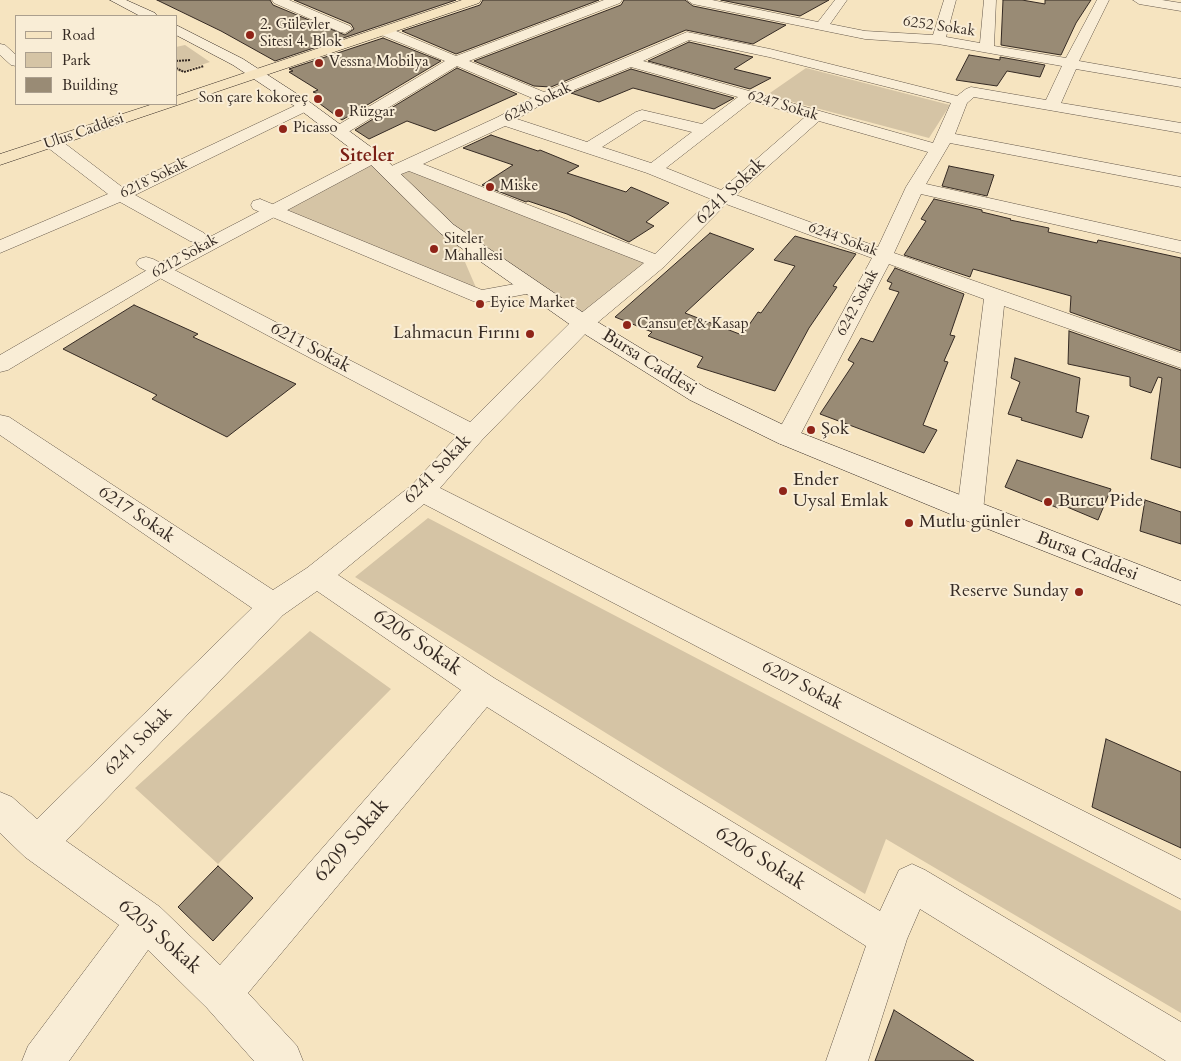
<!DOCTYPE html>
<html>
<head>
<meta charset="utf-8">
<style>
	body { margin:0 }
	#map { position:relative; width:1181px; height:1061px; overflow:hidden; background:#f6e4c0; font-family:Cardo,serif }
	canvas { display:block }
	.legend { position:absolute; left:15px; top:15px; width:162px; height:90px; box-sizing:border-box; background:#f9edd6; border:1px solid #ab9f8e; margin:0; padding:6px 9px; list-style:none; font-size:15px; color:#352a23 }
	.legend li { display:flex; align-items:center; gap:10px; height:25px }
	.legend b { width:25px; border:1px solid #ab9f8e }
</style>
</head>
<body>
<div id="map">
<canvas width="1181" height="1061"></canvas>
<ul class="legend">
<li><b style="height:6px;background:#f6e4c0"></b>Road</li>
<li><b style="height:14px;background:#d5c4a5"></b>Park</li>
<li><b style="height:14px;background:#998b75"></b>Building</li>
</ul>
</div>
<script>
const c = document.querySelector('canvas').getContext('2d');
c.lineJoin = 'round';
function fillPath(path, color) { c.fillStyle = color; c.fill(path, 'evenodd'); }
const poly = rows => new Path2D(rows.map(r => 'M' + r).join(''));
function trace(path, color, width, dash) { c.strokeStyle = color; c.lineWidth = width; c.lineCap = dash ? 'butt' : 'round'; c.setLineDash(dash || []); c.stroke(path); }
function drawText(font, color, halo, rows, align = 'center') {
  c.font = font + ' Cardo,serif'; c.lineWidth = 4; c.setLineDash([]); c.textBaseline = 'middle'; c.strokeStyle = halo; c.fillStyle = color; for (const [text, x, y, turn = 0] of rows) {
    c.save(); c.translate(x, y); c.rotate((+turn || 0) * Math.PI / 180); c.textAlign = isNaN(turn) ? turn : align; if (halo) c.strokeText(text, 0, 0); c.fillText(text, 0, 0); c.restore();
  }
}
const green = poly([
	[185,45,210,62,180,72,176,70,176,47],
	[806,68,950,105,929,138,767,95],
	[373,157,392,175,409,165,658,262,583,323,453,234,480,297,273,210],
	[428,518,1181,911,1181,1013,886,839,865,894,355,577],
	[310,631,391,689,218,864,135,788]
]);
const building = poly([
	[157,0,270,0,273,5,345,35,354,29,351,24,294,0,456,0,275,61,221,31,157,0],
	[483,0,599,0,456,54,402,31,480,5,483,0],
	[624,0,685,0,693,6,786,25,753,44,686,30,551,87,534,86,474,61,621,5,624,0],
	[721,0,829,0,800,16,721,0],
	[1003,0,1022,0,1045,4,1045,0,1091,0,1076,23,1061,55,1001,45,1003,0],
	[383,38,441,61,342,120,316,101,323,96,313,92,318,90,289,72,293,71,289,69,383,38],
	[689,42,753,57,734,69,771,78,750,89,648,61,689,42],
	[969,55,1000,60,1000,57,1045,65,1040,77,1007,71,997,86,956,80,969,55],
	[457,68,517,94,435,131,407,121,369,139,355,130,457,68],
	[631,69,734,98,714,109,633,88,599,102,571,93,631,69],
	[491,135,538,151,540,150,579,166,567,173,626,192,631,187,669,203,646,222,654,226,629,242,567,214,528,201,526,202,482,185,513,165,463,148,491,135],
	[949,166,994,175,987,196,942,186,949,166],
	[934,199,982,210,982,212,1011,219,1010,220,1049,228,1048,232,1097,243,1098,240,1181,258,1181,351,1070,312,1071,296,973,269,970,277,904,255,926,221,921,219,934,199],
	[710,233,754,249,685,313,742,335,758,312,761,313,795,266,774,260,795,236,856,254,833,286,837,287,809,328,775,391,697,367,703,357,648,336,652,332,615,317,710,233],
	[895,268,964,294,950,335,955,336,944,361,948,362,923,425,937,430,924,453,820,414,854,363,848,360,861,338,873,342,899,292,889,289,892,283,887,281,895,268],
	[134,305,198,334,193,337,296,384,227,437,152,399,157,395,63,349,134,305],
	[1069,331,1181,370,1181,468,1151,459,1162,378,1158,377,1151,393,1130,386,1130,377,1068,364,1069,331],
	[1015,358,1080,378,1076,412,1089,416,1082,438,1021,420,1022,418,1008,414,1020,382,1011,378,1015,358],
	[1017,460,1111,489,1098,520,1060,504,1058,508,1005,487,1017,460],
	[1145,500,1181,512,1181,544,1140,531,1145,500],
	[1106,739,1181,772,1181,848,1092,807,1106,739],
	[218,866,253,898,213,941,178,907,218,866],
	[894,1010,974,1061,875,1061,894,1010]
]);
const path = poly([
	[176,61,191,60],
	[176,68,184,72,204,66]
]);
const minor = poly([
	[272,0,289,0,350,26,352,29,345,33,340,32,274,3,272,0],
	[604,0,622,0,620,3,469,61,544,92,687,32,770,49,957,96,966,89,971,87,1046,100,1062,66,938,44,865,39,693,4,687,0,712,0,818,22,835,0,847,0,830,24,865,31,933,35,944,0,956,0,946,37,980,43,984,0,996,0,994,46,1066,58,1097,0,1109,0,1079,61,1181,79,1181,87,1076,69,1061,103,1181,123,1181,133,974,97,967,103,955,134,1181,177,1181,187,950,143,926,184,1181,241,1181,253,921,194,894,253,1181,353,1181,368,1004,306,983,511,980,518,970,521,960,518,957,511,984,299,889,264,796,443,787,446,778,443,775,437,872,258,726,204,665,266,591,328,482,440,440,488,1181,860,1181,899,424,504,338,575,494,678,880,911,899,870,912,864,925,870,1181,1022,1181,1061,1166,1061,920,909,907,939,868,1061,826,1061,866,946,487,707,248,993,297,1046,303,1061,254,1061,207,1008,148,950,69,1061,22,1061,28,1046,119,925,25,857,0,833,0,792,12,797,37,819,252,608,0,435,0,415,9,417,273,590,307,568,413,484,457,436,139,267,136,263,139,259,146,257,153,259,470,422,575,318,644,263,409,171,391,178,385,177,382,173,385,169,498,117,532,98,457,66,345,134,339,136,333,134,331,131,333,128,445,61,379,34,377,31,379,28,389,28,456,56,604,0],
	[689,40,769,57,951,103,933,143,643,61,689,40],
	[631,67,738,97,702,124,642,110,636,112,587,142,517,119,549,100,631,67],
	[752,101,805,117,721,190,666,168,752,101],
	[644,120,692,132,651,163,602,147,644,120],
	[819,121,928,152,906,187,878,247,736,195,819,121],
	[505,126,647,173,711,199,655,254,423,164,505,126],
	[317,591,461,690,220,965,160,907,66,841,283,615,317,591],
	[1133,0,1162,0,1181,3,1181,11,1139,4,1133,0],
	[0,44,5,45,16,55,16,66,11,65,0,55,0,44],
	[305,101,311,103,313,106,311,109,135,195,204,233,207,237,204,241,197,243,190,241,120,202,0,253,0,240,108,194,47,147,45,143,47,139,59,139,122,187,305,101],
	[260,199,482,290,531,281,538,283,541,287,538,291,531,293,480,303,473,301,253,209,251,205,253,201,260,199]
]);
const tertiary = poly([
	[373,152,379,153,382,157,379,161,168,274,8,370,0,372,0,355,154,266,373,152]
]);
const secondary = poly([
	[110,0,126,0,155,13,157,16,140,16,110,0],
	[176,25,243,59,311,103,379,153,454,225,591,318,706,388,796,431,1181,581,1181,605,960,518,778,443,690,400,575,328,440,233,367,161,299,109,233,65,176,35,176,25]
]);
const primary = poly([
	[462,0,481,0,479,3,0,165,0,154,153,104,176,104,176,96,462,0]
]);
const markers = [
	[250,35,5,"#8f2418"],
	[319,63,5,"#8f2418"],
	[318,99,5,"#8f2418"],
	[339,113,5,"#8f2418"],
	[283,129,5,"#8f2418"],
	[490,187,5,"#8f2418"],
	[434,249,5,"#8f2418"],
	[480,304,5,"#8f2418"],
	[627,325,5,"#8f2418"],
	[530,334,5,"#8f2418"],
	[811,430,5,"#8f2418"],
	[783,491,5,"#8f2418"],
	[1048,502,5,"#8f2418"],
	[909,523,5,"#8f2418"],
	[1079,592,5,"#8f2418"]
];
const farPoinames = [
	["2. Gülevler",260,26],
	["Sitesi 4. Blok",260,43],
	["Vessna Mobilya",329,63],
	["Son çare kokoreç",308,99,"right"],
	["Rüzgar",349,113],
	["Picasso",293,129],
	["Miske",500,187],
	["Siteler",444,240],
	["Mahallesi",444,257],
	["Eyice Market",490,304],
	["Cansu et & Kasap",637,325]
];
const farStreetnames = [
	["6252 Sokak",939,27,8],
	["6240 Sokak",538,103,-26],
	["6247 Sokak",783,106,17],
	["Ulus Caddesi",84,132,-19],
	["6218 Sokak",154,179,-26],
	["6244 Sokak",843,240,20],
	["6212 Sokak",185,257,-29],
	["6242 Sokak",858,303,-62]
];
const streetNames = [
	["6241 Sokak",731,192,-43],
	["6211 Sokak",310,348,28],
	["Bursa Caddesi",649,363,32],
	["6241 Sokak",438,470,-46],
	["6217 Sokak",136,515,34],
	["Bursa Caddesi",1087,557,21],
	["6207 Sokak",802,686,27],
	["6241 Sokak",139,742,-45]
];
const poiNames = [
	["Lahmacun Fırını",520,334,"right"],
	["Şok",821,430],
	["Ender",793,481],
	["Uysal Emlak",793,502],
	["Burcu Pide",1058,502],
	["Mutlu günler",919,523],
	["Reserve Sunday",1069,592,"right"]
];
const farDistrictnames = [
	["Siteler",367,157]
];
const nearStreetnames = [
	["6206 Sokak",417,643,34],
	["6209 Sokak",352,841,-49],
	["6206 Sokak",760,859,32],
	["6205 Sokak",159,937,41]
];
fillPath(green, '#d5c4a5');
fillPath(building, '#998b75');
trace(building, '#352a23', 1);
trace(minor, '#65584a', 1);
trace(tertiary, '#65584a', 1);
trace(secondary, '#352a23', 1);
trace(primary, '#352a23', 1);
trace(path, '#352a23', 2, [2, 1]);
fillPath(minor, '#f9edd6');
fillPath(tertiary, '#f9edd6');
fillPath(secondary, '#f9edd6');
fillPath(primary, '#f6e4c0');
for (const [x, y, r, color] of markers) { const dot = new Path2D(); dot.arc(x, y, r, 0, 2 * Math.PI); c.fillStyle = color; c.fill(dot); trace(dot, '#f9edd6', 2); }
drawText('15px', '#352a23', '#f9edd6', farPoinames, 'left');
drawText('15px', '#352a23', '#f9edd6', farStreetnames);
drawText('18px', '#352a23', '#f9edd6', streetNames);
drawText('18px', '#352a23', '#f9edd6', poiNames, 'left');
drawText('bold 19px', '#7a1f14', '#f9edd6', farDistrictnames);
drawText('21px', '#352a23', '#f9edd6', nearStreetnames);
</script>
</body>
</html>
